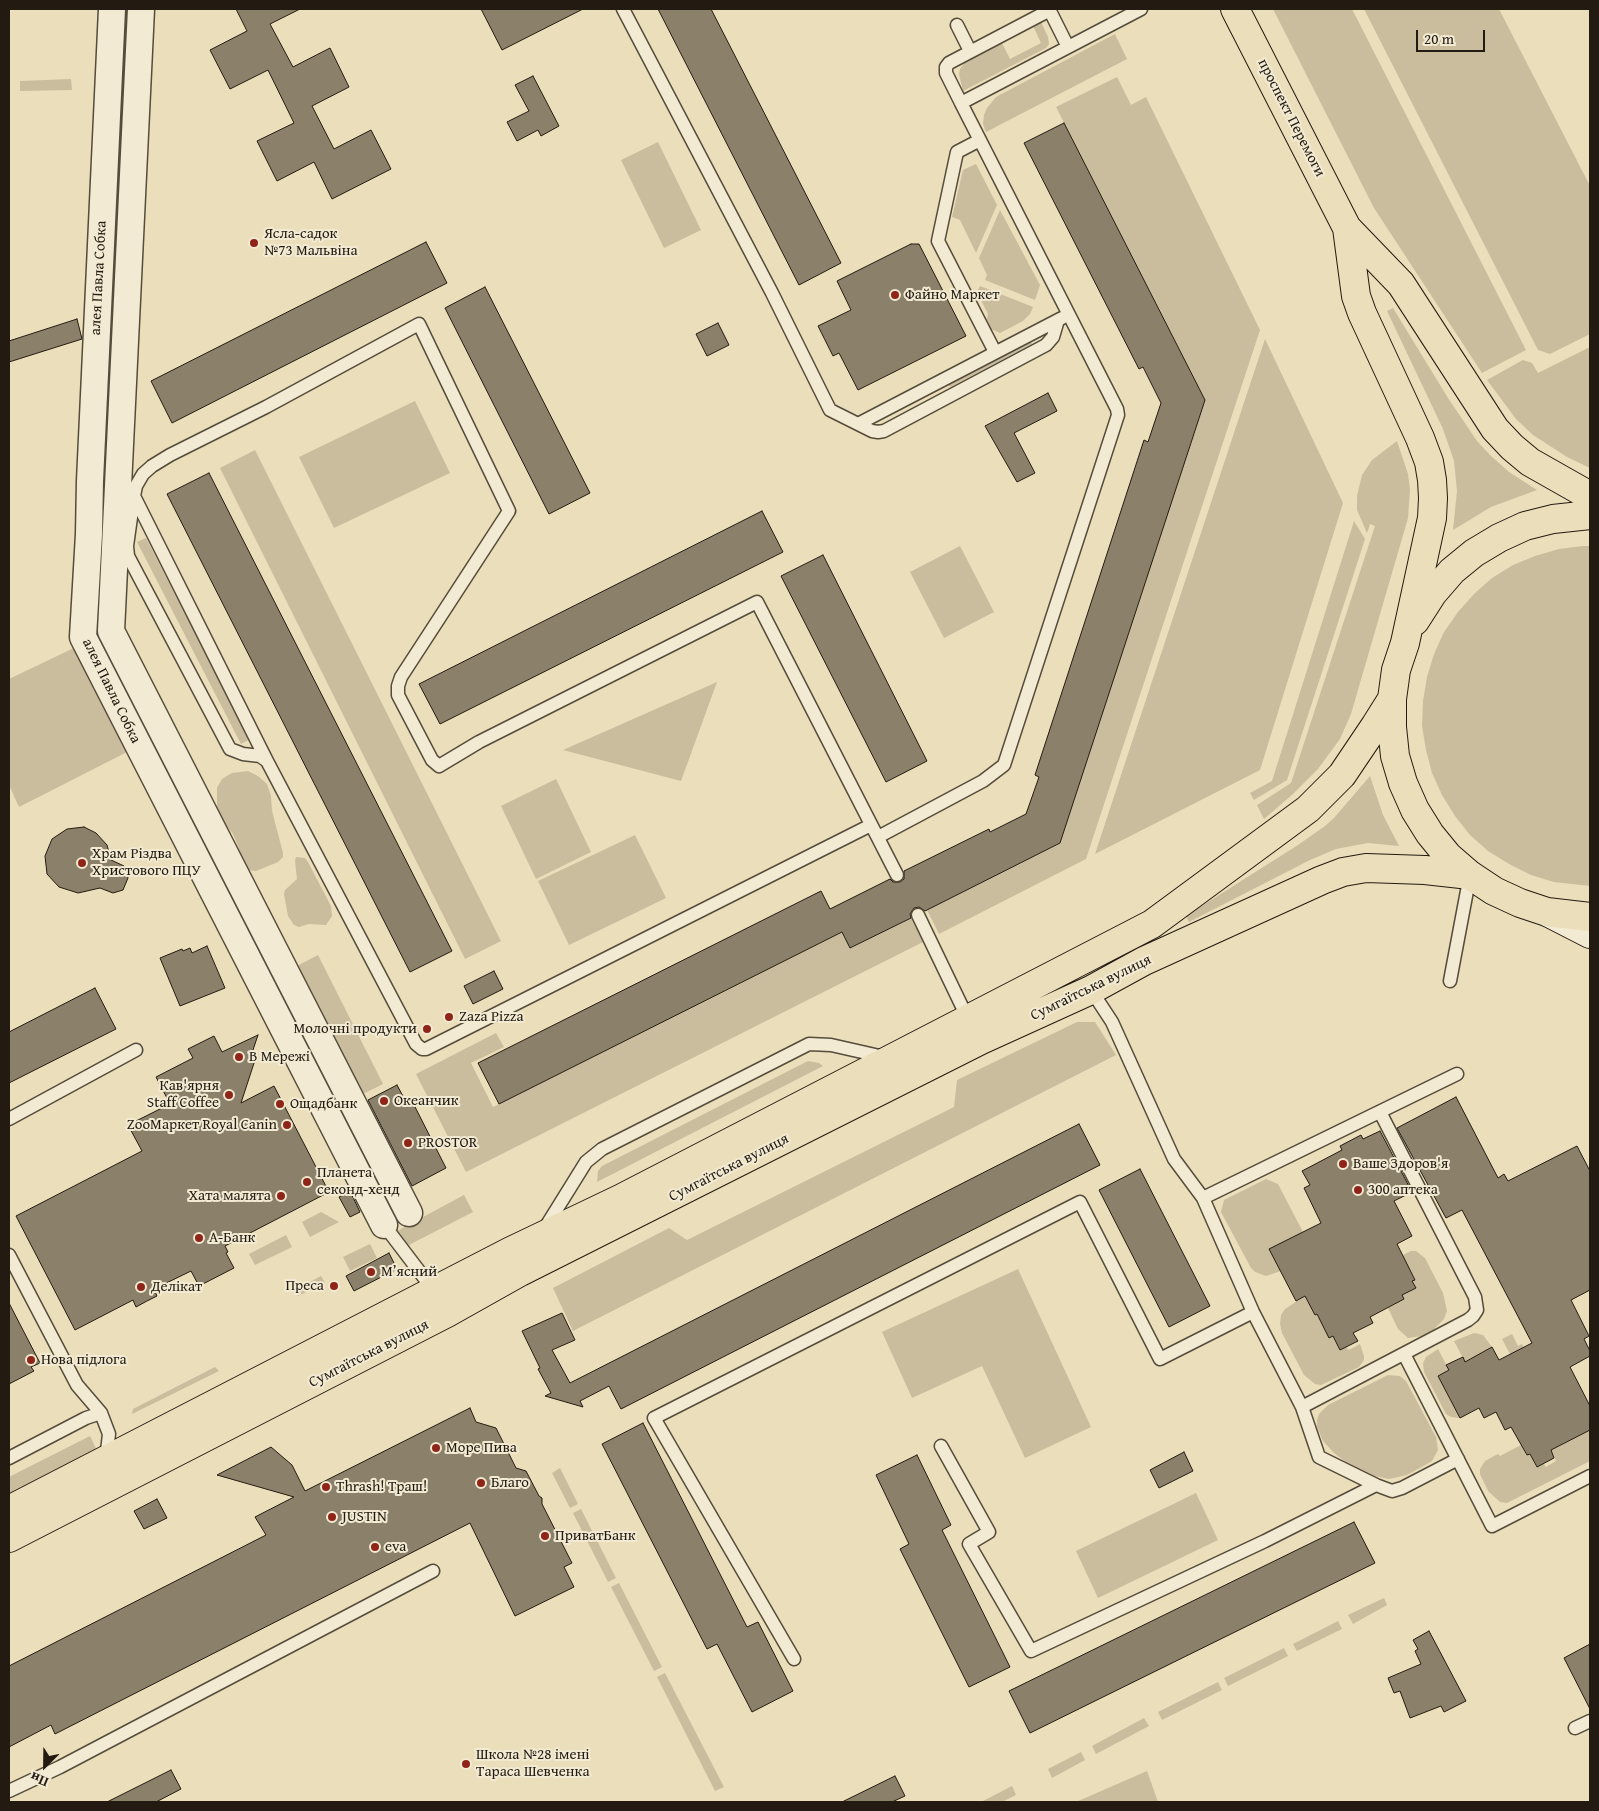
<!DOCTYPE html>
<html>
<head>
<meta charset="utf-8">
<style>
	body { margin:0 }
	#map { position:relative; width:1599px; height:1811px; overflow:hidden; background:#ebdeba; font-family:"Gentium Book Plus",serif }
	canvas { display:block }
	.frame { position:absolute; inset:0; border:10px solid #231b11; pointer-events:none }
	.north { position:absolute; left:20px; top:1741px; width:50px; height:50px; -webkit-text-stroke:4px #f2ead2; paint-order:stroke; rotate:203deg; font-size:14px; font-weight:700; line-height:20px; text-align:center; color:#231b11 }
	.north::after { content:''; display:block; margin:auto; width:18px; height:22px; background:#231b11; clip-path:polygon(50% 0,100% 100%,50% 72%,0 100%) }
	.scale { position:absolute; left:1416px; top:30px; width:69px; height:22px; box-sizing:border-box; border:2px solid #231b11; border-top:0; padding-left:6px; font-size:15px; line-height:18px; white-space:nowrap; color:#231b11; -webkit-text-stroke:4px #f2ead2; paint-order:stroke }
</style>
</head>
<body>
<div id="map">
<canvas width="1599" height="1811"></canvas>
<div class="frame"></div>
<div class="north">Пн</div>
<div class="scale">20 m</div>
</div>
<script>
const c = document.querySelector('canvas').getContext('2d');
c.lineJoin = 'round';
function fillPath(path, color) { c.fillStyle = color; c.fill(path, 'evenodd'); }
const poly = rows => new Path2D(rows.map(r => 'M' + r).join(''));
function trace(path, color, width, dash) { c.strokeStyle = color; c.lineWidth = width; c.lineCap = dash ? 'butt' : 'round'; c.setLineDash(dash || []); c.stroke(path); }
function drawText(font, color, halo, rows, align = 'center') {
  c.font = font + ' "Gentium Book Plus",serif'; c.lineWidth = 4; c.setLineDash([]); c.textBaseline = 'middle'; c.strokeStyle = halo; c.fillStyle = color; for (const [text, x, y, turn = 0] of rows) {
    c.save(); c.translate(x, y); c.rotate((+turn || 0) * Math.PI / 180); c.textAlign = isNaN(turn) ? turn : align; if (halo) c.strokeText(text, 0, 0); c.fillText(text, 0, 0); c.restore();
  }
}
const green = poly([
	[120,9,133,9,130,67,117,66],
	[1273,9,1352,9,1526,350,1482,373,1374,208],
	[1364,9,1499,9,1590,186,1590,334,1550,354,1538,350],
	[1041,22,1048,37,1049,44,1046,48,963,91,959,74,960,69,966,61,1002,43,1010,59,1041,43,1033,26],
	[1115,34,1127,59,986,132,983,124,984,115,987,108,996,97],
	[1117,77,1131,105,1146,97,1260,330,1086,859,939,934,927,910,1060,843,1205,400,1056,107],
	[71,79,72,90,20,91,20,81],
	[116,87,129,88,123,212,110,212],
	[658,142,701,230,664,248,621,160],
	[976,164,997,205,976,253,960,220,952,217,963,170],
	[1000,210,1040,285,1035,300,985,280,987,275,979,258],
	[109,228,122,228,117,334,104,341],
	[980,286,1033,307,1030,314,1023,321,1000,333,991,329,987,319,988,314,977,292],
	[1393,308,1448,398,1477,441,1490,455,1509,472,1537,490,1491,507,1453,530,1457,491,1454,461,1443,429,1387,311],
	[1265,339,1343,503,1260,770,1095,854],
	[1030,340,1032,344,950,387,948,384],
	[1590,347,1590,468,1567,457,1533,435,1516,419,1487,380,1523,360,1532,363,1538,373],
	[415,401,450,473,334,528,299,457],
	[113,416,110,478,97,477,100,426],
	[1397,441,1408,474,1410,490,1408,518,1351,714,1340,739,1318,769,1293,794,1264,819,1257,805,1291,783,1375,526,1370,524,1367,533,1357,510,1357,496,1362,475,1372,460],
	[255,450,501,941,465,959,220,468],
	[1354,521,1365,539,1287,780,1254,800,1250,793,1272,781],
	[146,538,250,739,241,744,137,542],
	[960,546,994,612,944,638,910,572],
	[1583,546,1590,546,1590,886,1554,882,1531,875,1509,864,1488,851,1470,835,1455,816,1442,795,1432,773,1426,750,1422,726,1423,701,1427,677,1434,654,1444,632,1458,612,1474,594,1492,578,1513,565,1535,556,1559,549],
	[78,646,131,750,19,807,9,785,9,679],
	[717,682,681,781,563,750],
	[248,771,258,776,267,784,271,796,272,811,283,853,283,857,278,862,256,871,246,870,242,862,239,849,233,834,219,817,217,809,217,788,222,779,232,773],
	[1370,776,1383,815,1399,846,1368,843,1336,849,1310,860,1189,922,1186,916,1298,845,1325,826,1334,818],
	[556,779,591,852,536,879,501,806],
	[635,835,666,898,569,945,538,881],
	[296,857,305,858,308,862,331,906,332,916,326,925,309,924,299,927,294,925,288,916,284,894,285,890,297,879,295,861],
	[911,918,923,942,466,1172,416,1074,496,1033,504,1047,471,1063,493,1107,842,932,851,948],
	[318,955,383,1084,365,1093,355,1090,293,968],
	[1077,1022,1095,1022,1116,1055,573,1331,553,1288,669,1228,687,1240,954,1107,957,1080],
	[808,1061,819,1063,823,1066,597,1182,598,1171,602,1166],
	[1266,1179,1278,1184,1303,1232,1281,1271,1266,1276,1255,1272,1251,1268,1221,1212,1224,1200],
	[464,1195,473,1212,405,1247,397,1231],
	[321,1212,339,1222,310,1237,302,1222],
	[286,1235,292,1247,255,1265,249,1254],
	[370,1244,377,1258,350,1271,343,1257],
	[1411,1251,1416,1251,1425,1258,1443,1293,1447,1311,1444,1319,1433,1330,1422,1336,1408,1338,1398,1329,1388,1308,1404,1299,1402,1295,1416,1288,1412,1281,1415,1279,1409,1268,1392,1277,1385,1264],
	[1018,1269,1091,1427,1025,1458,982,1366,912,1398,882,1332],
	[321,1276,325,1283,298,1296,295,1290],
	[1305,1296,1315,1315,1329,1308,1333,1336,1340,1350,1346,1347,1349,1350,1360,1344,1364,1356,1364,1360,1359,1367,1321,1385,1315,1384,1304,1375,1282,1333,1280,1324,1281,1315,1285,1309],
	[1474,1333,1483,1335,1492,1347,1465,1362,1454,1341],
	[1512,1334,1518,1346,1522,1344,1530,1360,1517,1367,1502,1339],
	[1438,1349,1449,1370,1438,1376,1460,1418,1451,1417,1446,1414,1424,1372,1423,1363,1426,1357],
	[215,1367,219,1371,132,1414,133,1409],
	[1388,1375,1400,1376,1406,1381,1436,1437,1438,1450,1432,1461,1427,1464,1407,1475,1389,1479,1375,1476,1346,1462,1334,1453,1323,1441,1317,1427,1317,1420,1319,1414,1328,1405],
	[1590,1430,1590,1461,1507,1503,1500,1502,1488,1491,1480,1474,1480,1469,1485,1461,1498,1454,1500,1456,1521,1445,1526,1455,1530,1454,1536,1467,1543,1463,1546,1467,1556,1461,1551,1450],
	[90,1436,99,1455,9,1500,9,1477],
	[560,1468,578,1504,570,1508,552,1473],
	[1196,1493,1218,1540,1098,1598,1076,1551],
	[581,1509,616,1578,608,1582,573,1513],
	[619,1583,662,1667,654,1671,611,1587],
	[1384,1598,1387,1605,1353,1624,1348,1615],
	[1338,1621,1342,1629,1297,1651,1293,1644],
	[1284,1648,1288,1656,1228,1686,1224,1678],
	[665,1673,724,1787,715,1791,657,1677],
	[1218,1682,1222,1690,1162,1720,1158,1712],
	[1144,1718,1149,1726,1096,1754,1092,1746],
	[1081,1752,1085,1760,1052,1778,1048,1769],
	[1147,1771,1158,1802,1076,1802],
	[1012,1786,1016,1795,1002,1802,981,1802]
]);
const building = poly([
	[236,9,300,9,270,24,293,67,330,48,349,87,312,106,334,149,371,130,391,169,332,199,314,162,277,181,257,141,294,123,268,70,230,89,210,50,247,31,236,9],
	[481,9,583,9,502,50,481,9],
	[658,9,711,9,841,263,799,285,658,9],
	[533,76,559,126,541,136,538,130,517,141,507,122,529,111,515,85,533,76],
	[1064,123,1205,400,1060,843,925,911,919,907,914,908,910,914,911,918,850,948,842,932,499,1104,478,1063,821,891,830,909,890,879,893,882,900,882,904,879,904,871,989,829,990,832,1026,814,1039,777,1035,775,1144,440,1148,442,1161,403,1143,367,1139,369,1024,143,1064,123],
	[426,242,447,283,172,423,151,381,426,242],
	[911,244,919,244,966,336,858,390,839,353,833,356,818,326,851,310,837,281,911,244],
	[485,287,590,493,549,514,445,308,485,287],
	[77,319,82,339,9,362,9,341,77,319],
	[718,323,729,345,707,356,696,334,718,323],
	[1048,393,1057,411,1014,433,1035,473,1017,482,985,426,1048,393],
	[209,473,452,951,410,972,167,494,209,473],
	[762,511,783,552,440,724,419,684,762,511],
	[823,555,927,761,886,782,781,576,823,555],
	[84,827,96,833,107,845,111,860,124,866,128,878,123,890,113,893,100,888,78,893,59,887,47,874,45,856,52,839,67,829,84,827],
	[207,946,225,988,180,1006,160,958,182,949,183,951,190,948,192,953,207,946],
	[494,971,503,989,473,1004,464,986,494,971],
	[95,988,116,1029,9,1083,9,1032,95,988],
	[258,1035,252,1053,255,1060,241,1103,274,1086,329,1192,225,1246,228,1252,226,1253,234,1268,199,1286,191,1271,154,1289,157,1296,147,1301,136,1307,133,1300,75,1330,16,1216,142,1151,128,1125,170,1104,156,1077,193,1058,188,1049,214,1036,222,1052,258,1035],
	[397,1085,405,1100,410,1097,446,1168,412,1186,368,1100,397,1085],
	[1456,1097,1498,1178,1504,1174,1508,1181,1577,1146,1590,1171,1590,1290,1571,1300,1589,1336,1584,1339,1590,1351,1590,1356,1570,1367,1590,1406,1590,1430,1551,1450,1554,1458,1537,1467,1530,1454,1527,1455,1511,1427,1505,1430,1496,1412,1484,1418,1479,1408,1460,1418,1438,1376,1449,1370,1446,1365,1463,1357,1465,1362,1492,1347,1499,1360,1532,1343,1462,1210,1446,1218,1397,1128,1456,1097],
	[1079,1124,1100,1165,621,1409,609,1386,580,1401,583,1407,545,1396,551,1393,538,1369,540,1368,522,1331,562,1313,575,1340,552,1350,570,1383,1079,1124],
	[1380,1131,1412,1192,1394,1201,1412,1236,1397,1244,1415,1280,1412,1281,1416,1288,1402,1295,1404,1299,1370,1317,1373,1323,1353,1333,1358,1341,1340,1350,1333,1336,1329,1338,1317,1314,1315,1315,1305,1296,1296,1301,1269,1249,1321,1223,1304,1188,1310,1185,1302,1171,1342,1150,1340,1146,1361,1135,1363,1139,1380,1131],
	[1140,1169,1210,1306,1169,1327,1099,1190,1140,1169],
	[350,1191,360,1212,350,1217,339,1197,350,1191],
	[389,1253,397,1269,354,1291,346,1276,389,1253],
	[9,1303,40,1363,31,1367,34,1371,9,1384,9,1303],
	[470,1408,476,1422,496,1428,516,1468,526,1471,539,1496,542,1498,542,1504,572,1563,564,1567,574,1587,515,1616,470,1523,55,1734,51,1725,9,1747,9,1666,266,1535,255,1517,294,1497,217,1475,271,1447,292,1465,305,1491,470,1408],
	[643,1423,747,1627,758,1622,793,1691,752,1712,717,1644,707,1649,602,1444,643,1423],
	[1184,1452,1193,1471,1159,1488,1150,1470,1184,1452],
	[917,1455,951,1525,942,1530,1010,1667,969,1687,900,1549,909,1544,876,1475,917,1455],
	[157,1499,167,1518,144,1529,134,1511,157,1499],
	[1354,1522,1375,1563,1030,1733,1009,1691,1354,1522],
	[1429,1631,1466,1701,1444,1712,1441,1706,1410,1718,1400,1691,1394,1693,1388,1678,1421,1664,1415,1651,1418,1649,1413,1640,1429,1631],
	[1590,1644,1590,1709,1564,1658,1590,1644],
	[171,1770,181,1789,156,1802,107,1802,171,1770],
	[895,1776,905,1796,892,1802,842,1802,895,1776]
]);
const lane = poly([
	[623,9,772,293,830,410,872,431,878,432,884,431,1046,345,1053,337,1058,320],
	[1049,9,1068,47],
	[957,25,970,51],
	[961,103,946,73,946,67,949,63,1050,10],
	[980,140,957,152,938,241,995,352],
	[858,424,1062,318],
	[134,496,127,546,128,556,230,749,243,754,260,756,267,761],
	[871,825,426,1049,422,1049,416,1044,267,761,134,496,136,486,143,474,152,466,170,455,266,407,419,324,509,511,401,677,398,686,398,695,432,760,439,766,479,742,757,602,897,875],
	[878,837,983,781,1004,765,1118,415,1117,409,961,103,1141,9],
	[918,915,968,1019],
	[1450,981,1470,875],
	[1091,990,1112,1022,1174,1159,1203,1198,1253,1312,1302,1407,1319,1457,1376,1485],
	[9,1119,136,1050],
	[1203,1198,1457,1074],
	[384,1225,435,1292],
	[545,1228,586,1162,602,1149,809,1044,831,1045,884,1057],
	[9,1255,77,1385,101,1413,109,1434,106,1460],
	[1404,1354,1492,1526,1590,1476],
	[1302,1407,1468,1320,1473,1316,1477,1310,1475,1297,1380,1112],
	[941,1446,989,1532,969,1544,1031,1651,1265,1541,1376,1485,1392,1491,1402,1488,1458,1459],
	[9,1458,86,1418,101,1413],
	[794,1659,654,1418,1080,1202,1160,1359,1253,1312],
	[1575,1728,1590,1721],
	[9,1791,60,1767,433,1571]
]);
const street = poly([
	[112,9,90,481,89,534,83,637,384,1225],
	[141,9,111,631,409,1213]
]);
const secondary = poly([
	[1549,913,1590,934]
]);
const primary = poly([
	[1235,9,1347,228,1401,284,1495,429,1512,447,1530,462,1590,496],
	[1347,228,1356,296,1362,313,1420,438,1429,462,1432,480,1433,498,1432,518,1405,643,1396,670,1392,699,1392,727,1395,756,1403,783,1415,810,1430,834,1448,856,1470,875,1494,891,1520,903,1547,912,1590,917],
	[1415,621,1433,593,1452,571,1474,553,1499,538,1525,526,1553,519,1590,515],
	[9,1510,509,1252,620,1199,1152,924,1308,809,1342,775,1375,726,1392,699],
	[9,1538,447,1313,520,1272,981,1040,1091,990,1144,961,1322,880,1343,872,1366,868,1425,870,1470,875]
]);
const markers = [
	[254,243,5,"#8f2418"],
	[895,295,5,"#8f2418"],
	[82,863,5,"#8f2418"],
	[449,1017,5,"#8f2418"],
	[427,1029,5,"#8f2418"],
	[239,1057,5,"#8f2418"],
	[229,1095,5,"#8f2418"],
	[384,1101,5,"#8f2418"],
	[280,1104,5,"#8f2418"],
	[287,1125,5,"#8f2418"],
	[408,1143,5,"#8f2418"],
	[1343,1164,5,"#8f2418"],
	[307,1182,5,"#8f2418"],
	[1358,1190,5,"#8f2418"],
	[281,1196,5,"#8f2418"],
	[199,1238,5,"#8f2418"],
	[371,1272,5,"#8f2418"],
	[334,1286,5,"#8f2418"],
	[141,1287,5,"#8f2418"],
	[31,1360,5,"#8f2418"],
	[436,1448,5,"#8f2418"],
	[481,1483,5,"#8f2418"],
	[326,1487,5,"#8f2418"],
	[332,1517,5,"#8f2418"],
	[545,1536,5,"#8f2418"],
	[375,1547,5,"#8f2418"],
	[466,1764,5,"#8f2418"]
];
const streetNames = [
	["проспект Перемоги",1291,118,63],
	["алея Павла Собка",99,278,-87],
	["алея Павла Собка",111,691,64],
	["Сумгаїтська вулиця",1091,988,-26],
	["Сумгаїтська вулиця",729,1168,-27],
	["Сумгаїтська вулиця",369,1354,-27]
];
const poiNames = [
	["Ясла-садок",264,234],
	["№73 Мальвіна",264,251],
	["Файно Маркет",905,295],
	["Храм Різдва",92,854],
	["Христового ПЦУ",92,871],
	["Zaza Pizza",459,1017],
	["Молочні продукти",417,1029,"right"],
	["В Мережі",249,1057],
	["Кав'ярня",219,1086,"right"],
	["Staff Coffee",219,1103,"right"],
	["Океанчик",394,1101],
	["Ощадбанк",290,1104],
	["ZooМаркет Royal Canin",277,1125,"right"],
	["PROSTOR",418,1143],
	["Ваше Здоров'я",1353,1164],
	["Планета",317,1173],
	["секонд-хенд",317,1190],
	["300 аптека",1368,1190],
	["Хата малята",271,1196,"right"],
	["А-Банк",209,1238],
	["М’ясний",381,1272],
	["Преса",324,1286,"right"],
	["Делікат",151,1287],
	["Нова підлога",41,1360],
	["Море Пива",446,1448],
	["Благо",491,1483],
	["Thrash! Траш!",336,1487],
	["JUSTIN",342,1517],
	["ПриватБанк",555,1536],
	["eva",385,1547],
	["Школа №28 імені",476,1755],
	["Тараса Шевченка",476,1772]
];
fillPath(green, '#c9bd9d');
fillPath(building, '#8b8069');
trace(building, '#231b11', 1);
trace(lane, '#554c3b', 15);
trace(street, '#554c3b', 29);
trace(secondary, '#231b11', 30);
trace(primary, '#231b11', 30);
trace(lane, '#f2ead2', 12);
trace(street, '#f2ead2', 26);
trace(secondary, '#f2ead2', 28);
trace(primary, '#ebdeba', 28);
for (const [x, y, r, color] of markers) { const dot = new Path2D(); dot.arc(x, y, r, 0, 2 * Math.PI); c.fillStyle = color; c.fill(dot); trace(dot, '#f2ead2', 2); }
drawText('15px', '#231b11', '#f2ead2', streetNames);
drawText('15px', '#231b11', '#f2ead2', poiNames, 'left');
</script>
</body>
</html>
